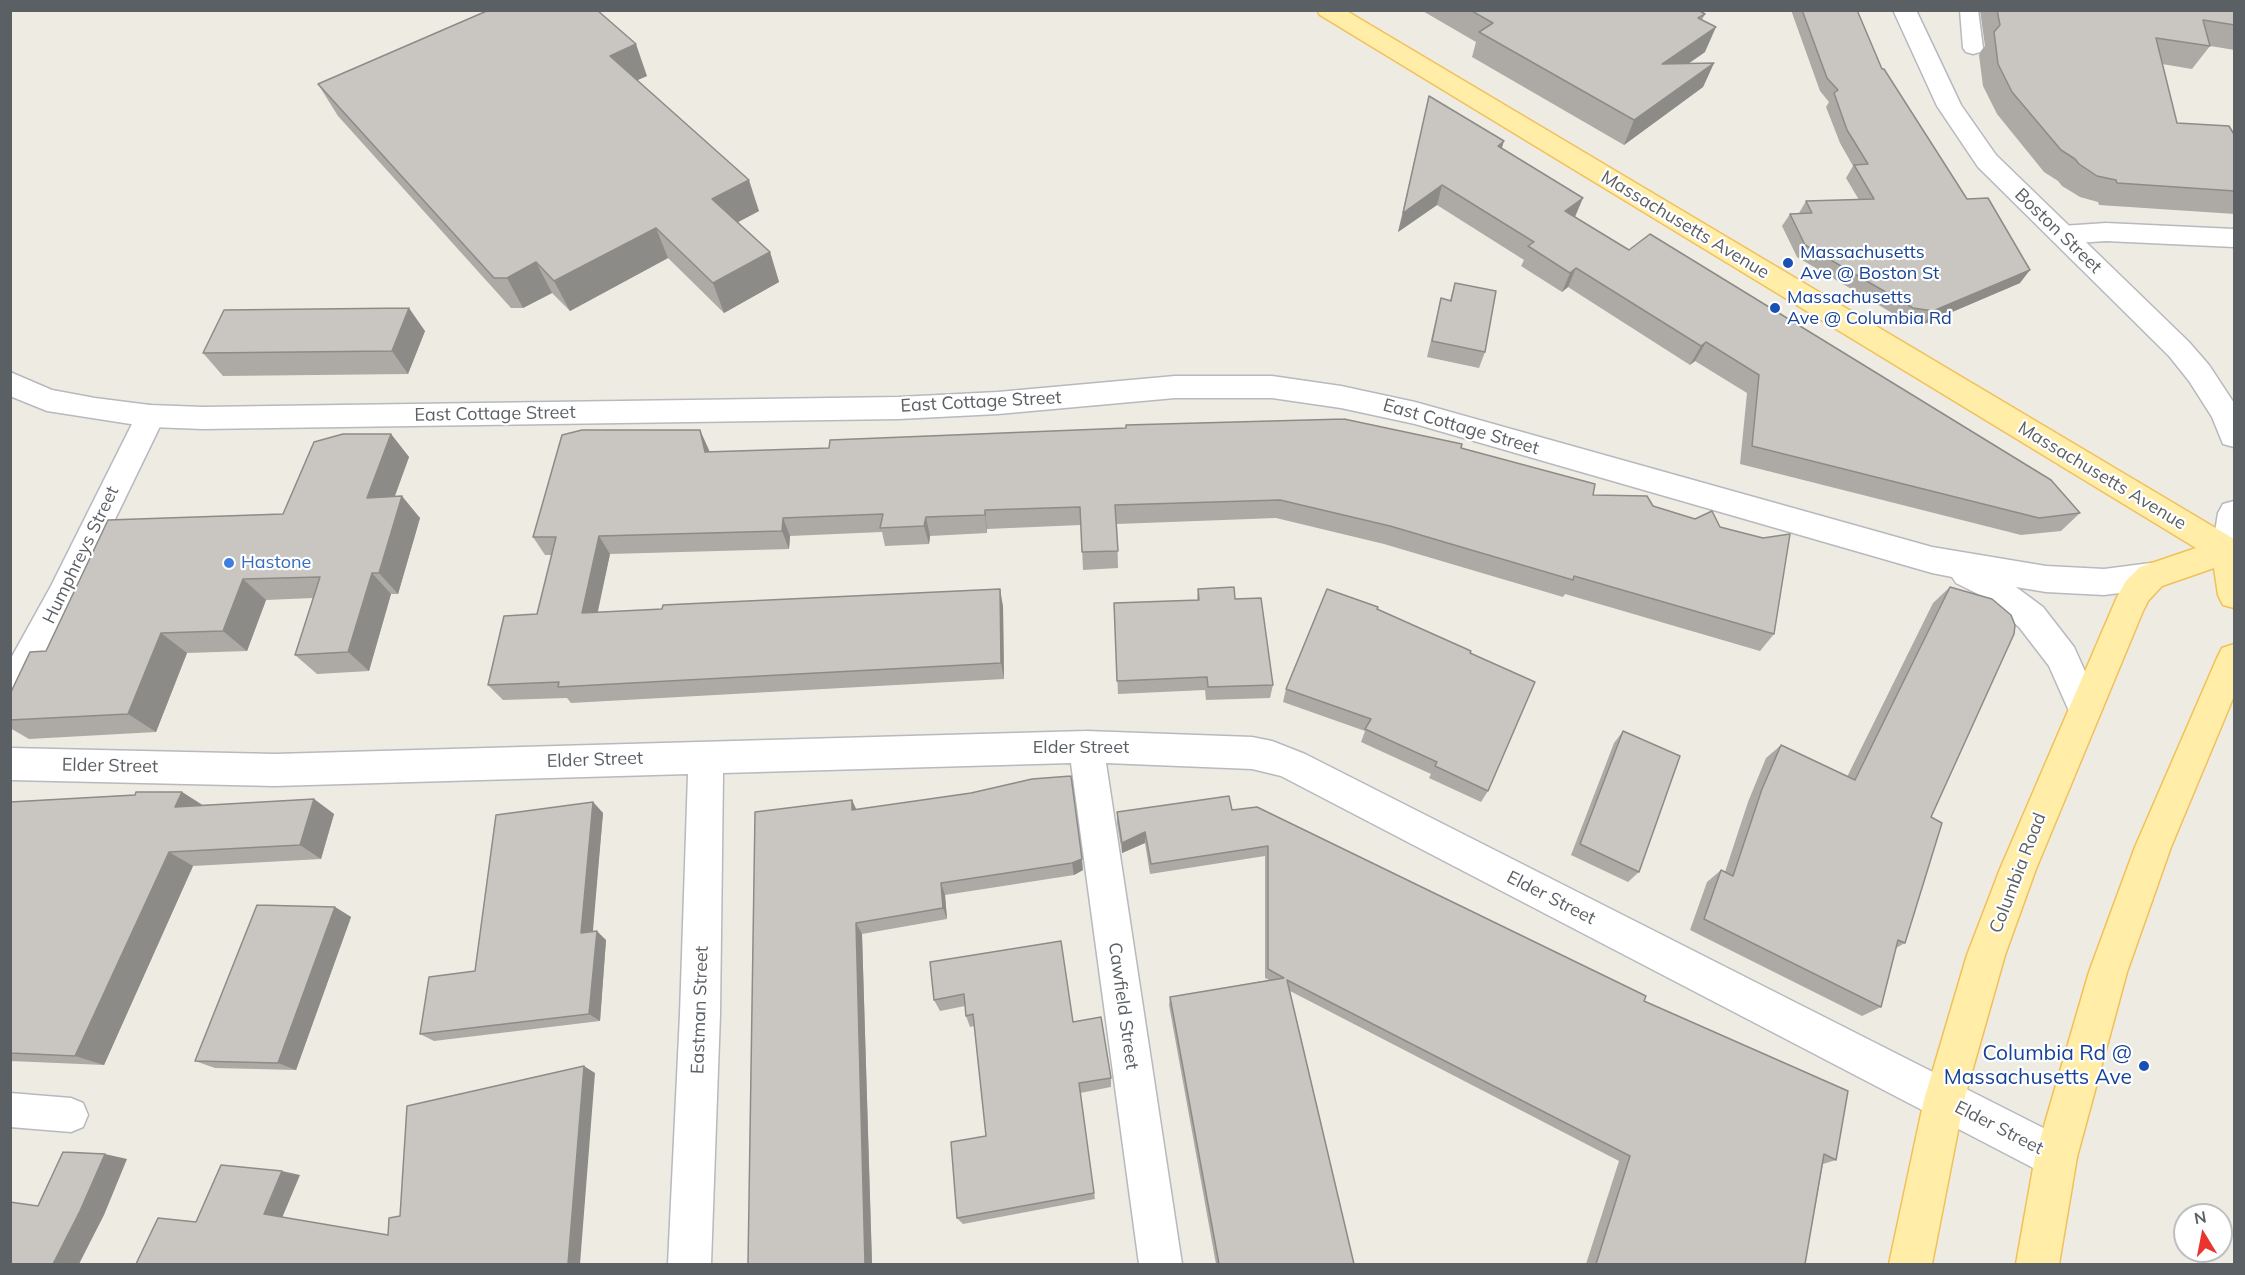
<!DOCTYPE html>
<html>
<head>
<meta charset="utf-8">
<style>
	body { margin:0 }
	#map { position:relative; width:2245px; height:1275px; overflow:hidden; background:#eeebe3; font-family:Mulish,sans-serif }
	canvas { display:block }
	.frame { position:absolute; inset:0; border:12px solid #5b6064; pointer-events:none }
	.north { position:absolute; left:2173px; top:1203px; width:60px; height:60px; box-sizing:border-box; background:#fff; border:2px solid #bdbfc1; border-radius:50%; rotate:350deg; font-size:16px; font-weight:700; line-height:24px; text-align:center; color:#5b6064 }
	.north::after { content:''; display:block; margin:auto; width:21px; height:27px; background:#ea342e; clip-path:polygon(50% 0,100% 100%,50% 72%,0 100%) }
</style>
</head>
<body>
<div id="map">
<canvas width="2245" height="1275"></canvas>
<div class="frame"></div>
<div class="north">N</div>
</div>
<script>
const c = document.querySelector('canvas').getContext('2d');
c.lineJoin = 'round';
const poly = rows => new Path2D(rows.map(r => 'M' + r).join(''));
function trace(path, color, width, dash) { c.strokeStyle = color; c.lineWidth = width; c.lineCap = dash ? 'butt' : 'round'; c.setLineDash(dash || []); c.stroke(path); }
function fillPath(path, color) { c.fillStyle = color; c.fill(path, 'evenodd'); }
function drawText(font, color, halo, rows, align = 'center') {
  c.font = font + ' Mulish,sans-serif'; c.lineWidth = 4.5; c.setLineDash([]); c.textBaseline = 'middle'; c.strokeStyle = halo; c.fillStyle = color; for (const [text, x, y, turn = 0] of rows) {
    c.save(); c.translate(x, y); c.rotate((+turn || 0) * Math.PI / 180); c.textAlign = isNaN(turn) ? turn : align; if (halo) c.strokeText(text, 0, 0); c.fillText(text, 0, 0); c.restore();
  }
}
const service = poly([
	[1960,10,1978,10,1983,48,1980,52,1973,54,1966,52,1963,48,1960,10],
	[10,1093,71,1098,83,1103,88,1115,83,1127,71,1132,10,1127,10,1093]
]);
const minor = poly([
	[2106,223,2234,229,2234,247,2106,241,2062,244,2053,241,2049,235,2053,229,2062,226,2106,223],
	[150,405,160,408,165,416,73,606,22,704,10,708,10,660,51,586,140,408,150,405],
	[1086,731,1252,737,1272,741,1305,754,2071,1142,2077,1157,2071,1172,2056,1178,2041,1172,1281,776,1252,769,1106,763,1182,1264,1139,1264,1071,763,723,773,720,1014,711,1264,668,1264,680,1014,688,774,275,786,10,780,10,748,275,754,1086,731]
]);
const tertiary = poly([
	[10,372,52,390,95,398,150,405,203,407,899,397,998,392,1175,376,1272,376,1341,386,1415,402,1932,547,2046,566,2104,569,2151,563,2162,567,2167,576,2162,585,2151,589,2104,595,2046,592,2016,587,2043,607,2074,647,2102,709,2097,720,2085,724,2073,720,2049,666,2019,627,1978,594,1956,583,1952,577,1932,573,1415,424,1341,408,1272,398,1175,398,998,414,899,419,203,429,150,427,47,411,10,396,10,372]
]);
const secondary = poly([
	[1893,10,1916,10,1961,105,1996,155,2189,342,2209,365,2234,403,2234,447,2223,444,2212,417,2189,381,2169,356,1978,167,1937,106,1893,10],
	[2234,501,2234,562,2228,564,2217,560,2212,551,2218,513,2223,504,2234,501]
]);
const primary = poly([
	[1317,10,1345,10,2234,539,2234,608,2223,605,2218,595,2214,568,2162,586,2148,601,2143,611,2036,869,2005,955,1964,1100,1932,1264,1889,1264,1924,1100,1967,955,2000,869,2117,597,2126,581,2140,567,2196,548,1320,15,1317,10],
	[2234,644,2234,696,2171,847,2127,972,2077,1157,2059,1264,2016,1264,2035,1157,2089,972,2135,847,2217,658,2222,648,2234,644]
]);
const wall = poly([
	[1421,10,1698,10,1705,14,1702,20,1705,52,1689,63,1714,63,1703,87,1624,145,1472,57,1476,42],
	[1791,10,1857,10,1882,69,2020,283,1924,324,1904,320,1797,257,1782,226,1790,214,1799,213,1806,201,1859,200,1846,178,1853,166,1840,143,1826,107,1829,102,1820,91],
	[1980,10,2235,10,2235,50,2210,46,2192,69,2162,64,2177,123,2235,136,2235,214,2099,205,2098,202,2080,197,2062,186,2058,181,2044,172,1997,114,1983,86,1979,55,1985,46],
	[647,76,637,80,759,211,738,222,770,252,779,282,724,313,668,258,570,311,552,293,523,308,511,308,338,116,318,84],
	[1429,96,1502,149,1575,217,1629,250,2080,513,2061,531,2021,535,1740,464,1747,393,1695,361,1690,365,1568,287,1562,292,1521,266,1524,260,1437,205,1398,232],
	[1455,283,1485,352,1479,368,1427,357,1441,298,1450,300],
	[425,331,408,374,223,376,203,353],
	[700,430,709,452,1461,448,1593,495,1653,506,1774,634,1760,651,1565,594,1563,597,1384,544,1276,518,1117,524,1118,568,1083,570,1081,525,987,529,987,533,930,536,929,544,885,546,882,532,790,536,789,549,610,554,597,612,1003,606,1004,679,571,703,567,698,503,700,488,685,537,614,552,555,545,555,533,537],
	[391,434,409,457,395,496,420,518,398,594,391,594,369,671,317,674,295,655,313,598,266,600,247,651,187,653,156,732,29,739,10,728,10,694,46,651,283,514],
	[1950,587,1931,817,1905,943,1896,948,1881,1007,1862,1016,1690,930,1707,882,1721,870,1725,872,1748,802,1766,758,1781,745,1847,777,1933,603],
	[1198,589,1235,599,1273,685,1270,698,1206,700,1205,690,1118,694,1114,603,1197,600],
	[1377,609,1470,653,1488,791,1481,802,1429,778,1431,774,1361,742,1365,731,1283,702,1286,689],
	[1623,731,1639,872,1628,882,1571,855,1614,743],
	[182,792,203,805,314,799,334,814,321,859,193,866,104,1065,10,1061,10,802],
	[971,793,1083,870,1074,875,945,895,947,919,862,934,872,1264,748,1264,852,800,856,810],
	[593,802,603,813,592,932,606,940,600,1021,434,1041,420,1034,475,971],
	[1232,810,1644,1001,1836,1160,1823,1164,1805,1264,1586,1264,1619,1161,1290,991,1354,1264,1216,1264,1169,1005,1170,997,1269,980,1265,978,1265,856,1150,874,1145,843,1122,853,1117,823,1117,812],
	[335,907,351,917,296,1070,215,1068,195,1061],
	[930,962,1073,1022,1111,1078,1111,1087,1080,1093,1095,1199,963,1224,957,1218,986,1136,974,1026,970,1027,966,1016,965,1006,940,1011,934,1000]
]);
const shadedWall = poly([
	[1716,27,1705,52,1652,89,1662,64],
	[636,44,647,76,622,87,610,56],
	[1714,63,1703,87,1624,145,1634,120],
	[1504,141,1498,161,1498,146],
	[749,180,759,211,723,230,712,199],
	[1442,185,1437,205,1398,232,1403,213],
	[1583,198,1575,217,1565,211],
	[656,228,668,258,570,311,554,281],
	[770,252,779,282,724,313,713,283],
	[536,262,552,293,523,308,507,278],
	[1576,268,1568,287,1562,292,1570,273],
	[2030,270,2020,283,1924,324,1933,311],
	[409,308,425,331,408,374,392,351],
	[1706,342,1695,361,1690,365,1701,346],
	[700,430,709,450,714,471,705,452],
	[391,434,409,457,386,520,367,498],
	[402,496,420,518,398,594,379,573],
	[985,510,987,529,987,533,985,515],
	[926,517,930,536,929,544,924,526],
	[783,518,790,536,789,549,782,531],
	[599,536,610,554,594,630,582,613],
	[372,573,391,594,369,671,348,652],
	[243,579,266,600,247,651,223,631],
	[1000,589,1003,606,1004,679,1001,663],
	[161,633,187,653,156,732,128,714],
	[182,792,205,807,175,807],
	[314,799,334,814,321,859,300,845],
	[852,800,858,813,852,810],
	[593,802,603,813,592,942,581,933],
	[1145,832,1145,843,1122,853,1122,843],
	[169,852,193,866,104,1065,75,1056],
	[1082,859,1083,870,1074,875,1072,863],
	[941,883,945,895,947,919,943,908],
	[335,907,351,917,296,1070,278,1063],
	[856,923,862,934,872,1264,865,1264],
	[597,931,606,940,600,1021,589,1014],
	[584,1066,595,1073,580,1264,568,1264],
	[105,1154,127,1159,104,1215,79,1264,53,1264],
	[282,1171,300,1175,282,1218,264,1214]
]);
const building = poly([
	[489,10,597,10,636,44,610,56,749,180,712,199,770,252,713,283,656,228,554,281,536,262,507,278,494,278,318,84,489,10],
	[1470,10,1698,10,1705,14,1698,18,1716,27,1662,64,1714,63,1634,120,1479,32,1493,23,1470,10],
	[1802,10,1857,10,1882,69,1884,69,1967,199,1988,198,2030,270,1933,311,1913,308,1805,245,1790,214,1812,213,1806,201,1874,199,1854,165,1868,164,1847,130,1834,93,1838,90,1827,78,1802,10],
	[1997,10,2235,10,2235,25,2203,20,2210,46,2156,38,2177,123,2229,126,2235,136,2235,191,2117,183,2116,180,2097,176,2079,164,2075,159,2061,150,2012,92,1998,64,1994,32,2000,25,1997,10],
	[1429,96,1504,141,1498,146,1583,198,1565,211,1629,250,1650,234,2051,480,2080,513,2039,518,1752,446,1759,375,1706,342,1701,346,1576,268,1570,273,1528,246,1534,242,1442,185,1403,213,1429,96],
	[1455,283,1496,291,1485,352,1432,341,1441,298,1451,301,1455,283],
	[409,308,392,351,203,353,224,310,409,308],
	[1344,419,1462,444,1461,448,1595,484,1593,495,1647,496,1653,506,1695,519,1712,511,1720,527,1763,538,1790,534,1774,634,1574,576,1573,580,1390,526,1280,500,1115,505,1118,551,1082,552,1080,507,985,510,985,515,926,517,924,526,880,528,883,514,783,518,782,531,599,536,582,613,662,609,663,605,1000,589,1001,663,558,687,559,682,488,685,504,616,537,614,556,537,533,537,562,435,582,430,700,430,705,452,829,448,830,440,1126,428,1126,425,1344,419],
	[343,434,391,434,367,498,402,496,379,573,372,573,348,652,295,655,320,577,243,579,223,631,161,633,128,714,10,720,10,694,30,652,46,651,108,520,283,514,314,442,343,434],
	[1234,587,1235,599,1261,598,1273,685,1208,687,1207,677,1117,681,1114,603,1199,600,1198,589,1234,587],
	[1950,587,1992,599,2011,615,2015,625,2014,634,1931,817,1942,823,1905,943,1898,940,1881,1007,1704,919,1721,870,1733,876,1762,789,1781,745,1855,780,1950,587],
	[1327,589,1378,607,1377,609,1471,651,1470,653,1535,682,1488,791,1435,766,1437,762,1365,729,1371,719,1286,689,1327,589],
	[1623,731,1680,756,1639,872,1580,844,1623,731],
	[1071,776,1082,859,1072,863,941,883,943,908,856,923,865,1264,748,1264,755,812,852,800,852,810,971,793,1032,779,1071,776],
	[136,792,182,792,175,807,314,799,300,845,169,852,75,1056,10,1053,10,802,135,795,136,792],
	[1229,796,1232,810,1257,807,1646,996,1644,1001,1848,1091,1836,1160,1824,1154,1805,1264,1596,1264,1630,1156,1287,980,1354,1264,1219,1264,1170,997,1284,978,1268,969,1268,846,1151,864,1145,832,1122,843,1117,812,1229,796],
	[593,802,581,933,597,931,589,1014,420,1034,429,977,475,971,496,815,593,802],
	[257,905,335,907,278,1063,195,1061,257,905],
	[1061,941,1073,1022,1101,1017,1111,1078,1079,1083,1094,1193,957,1218,951,1142,986,1136,973,1014,966,1016,964,994,934,1000,930,962,1061,941],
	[584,1066,568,1264,136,1264,158,1218,196,1222,221,1165,282,1171,264,1214,388,1235,389,1218,400,1216,407,1106,584,1066],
	[63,1152,105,1154,80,1211,53,1264,10,1264,10,1202,38,1206,63,1152]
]);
const markers = [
	[1788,263,6,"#1a4fb4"],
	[1775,308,6,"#1a4fb4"],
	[229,563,6,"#3f7fe0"],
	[2144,1066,6,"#1a4fb4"]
];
const streetNames = [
	["Massachusetts Avenue",1685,225,31],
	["Boston Street",2058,231,44],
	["East Cottage Street",981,402,-3],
	["East Cottage Street",495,414,-1],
	["East Cottage Street",1461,427,16],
	["Massachusetts Avenue",2102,476,31],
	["Humphreys Street",81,555,-64],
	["Elder Street",1081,748],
	["Elder Street",595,760,-2],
	["Elder Street",110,766,1],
	["Columbia Road",2018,873,-69],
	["Elder Street",1551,898,27],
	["Cawfield Street",1123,1006,82],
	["Eastman Street",700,1010,-88],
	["Elder Street",1999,1128,27]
];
const transitNames = [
	["Massachusetts",1800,253],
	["Ave @ Boston St",1800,274],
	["Massachusetts",1787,298],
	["Ave @ Columbia Rd",1787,319]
];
const shopNames = [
	["Hastone",241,563]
];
const nearTransitnames = [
	["Columbia Rd @",2132,1054],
	["Massachusetts Ave",2132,1078]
];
trace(service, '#b6b9be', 3);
trace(minor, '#b6b9be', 3);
trace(tertiary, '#b6b9be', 3);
trace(secondary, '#b5b9be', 3);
trace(primary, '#f2c059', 3);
fillPath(service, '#fff');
fillPath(minor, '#fff');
fillPath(tertiary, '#fff');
fillPath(secondary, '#fff');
fillPath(primary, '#ffeda8');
fillPath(wall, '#adaaa6');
fillPath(shadedWall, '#8d8b87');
fillPath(building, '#c9c6c1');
trace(building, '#8d8b87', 1.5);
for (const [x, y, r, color] of markers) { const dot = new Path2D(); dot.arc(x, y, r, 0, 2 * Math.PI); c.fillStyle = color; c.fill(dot); trace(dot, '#fff', 2); }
drawText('18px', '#5b6064', '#fff', streetNames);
drawText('18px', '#164399', '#fff', transitNames, 'left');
drawText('18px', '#366cbe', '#fff', shopNames, 'left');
drawText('21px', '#164399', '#fff', nearTransitnames, 'right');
</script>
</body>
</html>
